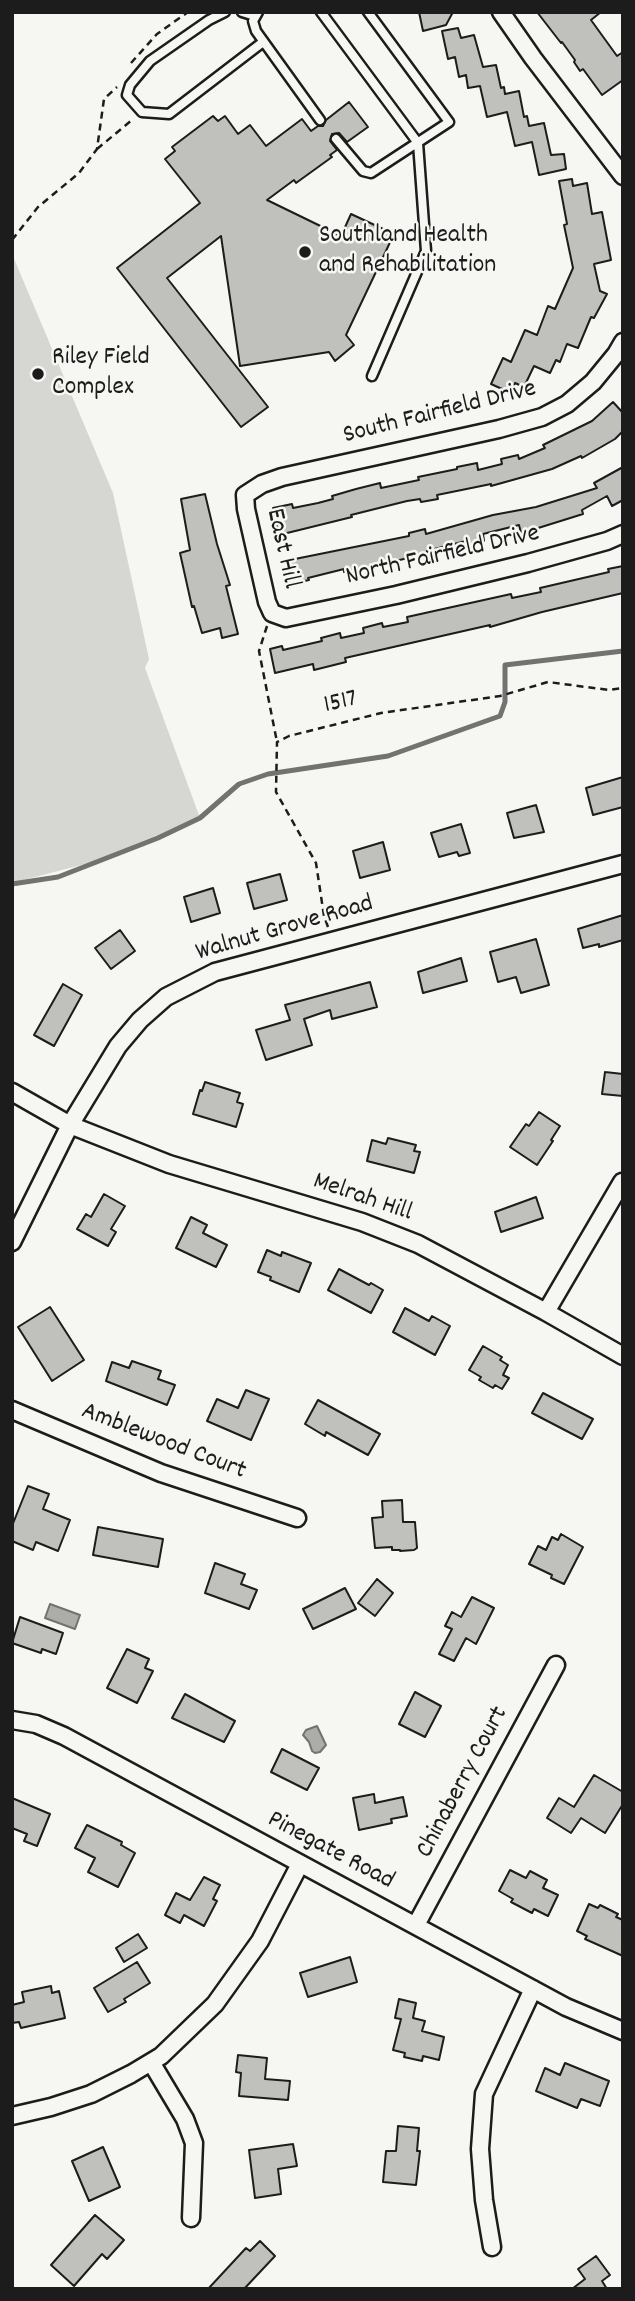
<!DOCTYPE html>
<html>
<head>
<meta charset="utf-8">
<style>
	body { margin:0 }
	#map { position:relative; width:635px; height:2301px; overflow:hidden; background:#f6f6f2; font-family:Dekko,sans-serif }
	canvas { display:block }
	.frame { position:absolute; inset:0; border:14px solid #1c1c1c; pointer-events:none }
</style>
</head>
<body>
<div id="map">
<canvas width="635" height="2301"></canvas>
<div class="frame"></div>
</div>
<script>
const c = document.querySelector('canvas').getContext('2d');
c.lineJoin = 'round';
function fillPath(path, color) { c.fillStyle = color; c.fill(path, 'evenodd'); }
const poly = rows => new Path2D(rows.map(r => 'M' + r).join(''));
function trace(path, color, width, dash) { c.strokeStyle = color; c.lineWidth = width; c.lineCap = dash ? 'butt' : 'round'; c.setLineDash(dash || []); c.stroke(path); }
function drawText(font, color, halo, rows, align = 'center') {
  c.font = font + ' Dekko,sans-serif'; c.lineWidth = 5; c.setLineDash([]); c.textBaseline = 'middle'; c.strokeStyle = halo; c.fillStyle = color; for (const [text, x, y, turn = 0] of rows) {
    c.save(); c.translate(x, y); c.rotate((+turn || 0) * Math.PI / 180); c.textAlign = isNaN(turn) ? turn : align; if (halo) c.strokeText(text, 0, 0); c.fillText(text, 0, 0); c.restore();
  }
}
const green = poly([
	[12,254,113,493,149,659,145,668,200,818,104,859,12,883]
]);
const water = poly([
	[50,1604,80,1615,75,1629,45,1618,50,1604],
	[317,1726,326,1745,320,1752,315,1753,312,1751,309,1742,303,1735,306,1730,317,1726]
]);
const stream = poly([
	[12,884,58,877,158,838,200,818,239,784,268,774,388,756,500,716,505,702,505,665,623,651]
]);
const building = poly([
	[419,12,453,12,446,25,423,31,419,12],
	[537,12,601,12,591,20,617,56,623,52,623,80,602,95,583,69,580,71,574,62,575,60,562,42,561,43,537,12],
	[458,28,461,38,474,35,483,67,496,65,501,88,504,87,505,94,519,91,524,117,527,116,529,126,544,123,551,155,564,154,566,169,539,175,532,142,515,146,507,112,487,117,480,86,468,88,466,75,459,77,455,57,448,59,442,31,458,28],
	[349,102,368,127,347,142,339,133,332,134,330,141,337,150,330,155,332,157,296,183,294,180,267,200,341,236,351,214,394,234,346,335,354,345,335,361,329,352,240,366,221,236,167,278,268,407,241,427,117,268,200,203,165,159,175,151,172,147,213,116,218,121,225,116,238,134,250,125,266,146,302,119,311,131,318,126,323,126,326,120,349,102],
	[572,179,573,186,587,183,592,214,602,212,611,260,594,264,600,291,607,294,594,318,591,317,578,348,567,344,560,362,556,360,550,373,534,366,524,387,515,383,511,393,491,384,503,358,511,362,525,330,537,335,548,306,555,309,573,268,564,225,567,224,559,181,572,179],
	[613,402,623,413,623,431,615,439,582,458,581,456,552,469,491,486,491,484,437,495,438,499,421,502,420,499,407,501,351,515,352,517,279,535,273,508,292,504,293,508,318,503,333,499,332,496,356,489,380,483,381,488,419,480,418,477,457,469,457,467,477,463,478,470,502,464,501,459,518,455,519,459,545,448,543,445,592,421,613,402],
	[623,467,623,500,612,506,607,496,582,510,583,514,535,529,521,533,519,525,483,534,484,541,467,546,466,541,427,551,427,554,344,572,344,569,308,578,309,580,291,584,285,561,409,536,409,533,425,529,426,534,493,515,536,507,597,488,594,483,623,467],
	[205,494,217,544,230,585,226,586,238,634,222,638,220,628,202,633,194,606,192,607,180,553,190,550,181,499,205,494],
	[623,566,623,593,542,612,490,627,490,625,345,658,346,662,314,670,313,664,275,673,270,649,282,646,283,650,322,641,321,638,340,633,341,638,364,633,363,628,382,623,383,627,408,622,407,617,511,594,512,598,541,592,540,588,609,572,608,569,623,566],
	[623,777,623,807,593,815,586,788,623,777],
	[536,805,544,832,514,838,507,813,536,805],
	[461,824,470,853,459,856,457,852,439,857,431,833,461,824],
	[383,842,390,870,360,878,353,851,383,842],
	[280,874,287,900,254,909,247,883,280,874],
	[213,888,220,913,191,922,184,897,213,888],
	[623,915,623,940,599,947,599,944,583,948,578,929,623,915],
	[120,930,135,951,111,969,95,948,120,930],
	[536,939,549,985,521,993,516,977,498,982,490,952,536,939],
	[461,958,467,981,423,993,418,972,461,958],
	[370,982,377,1007,332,1019,330,1010,304,1019,312,1045,266,1060,256,1030,290,1020,285,1005,370,982],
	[63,984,82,995,54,1046,34,1035,63,984],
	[605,1072,623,1074,623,1096,602,1094,605,1072],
	[205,1082,240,1093,237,1102,243,1104,236,1127,193,1114,200,1090,202,1091,205,1082],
	[539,1112,560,1126,551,1140,553,1141,537,1165,510,1147,526,1124,529,1126,539,1112],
	[388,1138,416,1145,414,1151,420,1152,414,1173,367,1161,372,1140,386,1144,388,1138],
	[104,1194,125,1206,111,1229,116,1232,108,1246,77,1229,86,1214,91,1217,104,1194],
	[536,1197,543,1218,501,1232,495,1212,536,1197],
	[191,1217,207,1225,203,1233,227,1245,216,1267,176,1248,191,1217],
	[267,1250,281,1256,282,1252,311,1263,299,1292,270,1280,271,1277,258,1272,267,1250],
	[339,1269,369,1285,371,1283,383,1290,371,1313,328,1290,339,1269],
	[50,1307,84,1360,52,1381,18,1327,50,1307],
	[405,1308,429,1321,432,1316,450,1326,435,1355,393,1332,405,1308],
	[483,1346,502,1357,500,1360,508,1365,503,1375,509,1378,502,1389,495,1385,493,1388,479,1380,481,1377,469,1370,483,1346],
	[132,1361,161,1371,158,1379,175,1385,167,1405,106,1381,112,1362,129,1368,132,1361],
	[246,1390,269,1399,251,1440,207,1421,217,1399,238,1408,246,1390],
	[543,1393,593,1419,582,1439,532,1413,543,1393],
	[318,1400,380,1434,368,1455,326,1432,325,1436,305,1424,318,1400],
	[28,1486,49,1494,43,1509,70,1520,58,1551,36,1542,33,1550,12,1541,12,1526,28,1486],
	[402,1500,403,1522,415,1522,417,1548,414,1550,400,1551,400,1550,392,1550,392,1547,375,1548,372,1518,383,1517,382,1501,402,1500],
	[98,1527,163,1539,158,1567,93,1555,98,1527],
	[561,1534,583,1547,564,1584,551,1578,552,1575,529,1564,538,1546,546,1550,552,1537,558,1540,561,1534],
	[215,1563,245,1574,241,1584,257,1590,249,1609,205,1593,215,1563],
	[377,1579,393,1593,375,1616,358,1603,377,1579],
	[345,1588,356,1609,313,1629,303,1609,345,1588],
	[472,1597,494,1608,476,1644,466,1638,454,1661,439,1654,452,1629,445,1626,452,1612,461,1617,472,1597],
	[20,1617,63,1633,56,1654,42,1649,41,1653,12,1643,20,1617],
	[127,1649,149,1659,145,1668,153,1671,137,1703,107,1688,127,1649],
	[415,1692,441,1706,425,1737,399,1724,415,1692],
	[185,1694,235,1721,224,1742,172,1718,185,1694],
	[282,1749,319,1768,307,1790,271,1772,282,1749],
	[594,1775,623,1792,623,1804,605,1833,581,1818,571,1833,547,1818,559,1798,574,1807,594,1775],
	[374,1794,375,1803,403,1797,407,1816,391,1819,392,1823,359,1830,353,1798,374,1794],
	[12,1798,50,1814,37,1846,24,1841,27,1834,12,1828,12,1798],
	[87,1825,122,1842,121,1845,135,1853,118,1887,88,1872,95,1858,75,1848,87,1825],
	[510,1870,526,1878,530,1871,547,1880,543,1888,558,1895,548,1916,534,1909,532,1913,511,1902,513,1899,499,1891,510,1870],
	[204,1877,220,1885,213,1899,217,1901,204,1926,184,1915,180,1923,165,1915,176,1893,190,1900,204,1877],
	[589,1904,598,1908,600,1905,618,1914,616,1917,623,1920,623,1956,585,1939,587,1936,577,1931,589,1904],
	[138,1934,147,1948,124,1962,116,1948,138,1934],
	[350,1957,357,1982,308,1997,300,1973,350,1957],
	[137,1962,150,1983,124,1999,126,2002,108,2012,94,1988,137,1962],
	[51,1986,52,1993,59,1991,65,2018,21,2028,19,2022,12,2023,12,2005,24,2002,22,1992,51,1986],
	[399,1999,416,2003,413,2018,425,2021,422,2031,444,2037,439,2060,423,2056,422,2061,404,2057,405,2053,393,2050,401,2019,395,2018,399,1999],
	[238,2055,267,2058,265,2079,290,2081,288,2100,239,2096,241,2073,236,2072,238,2055],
	[565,2063,609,2081,600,2106,581,2099,577,2108,536,2091,545,2068,560,2075,565,2063],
	[398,2126,419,2128,417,2151,420,2151,416,2185,383,2182,386,2151,396,2151,398,2126],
	[293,2144,297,2166,278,2169,281,2194,255,2198,249,2150,293,2144],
	[103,2147,120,2187,89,2201,72,2161,103,2147],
	[95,2215,124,2240,107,2259,102,2254,74,2286,51,2265,95,2215],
	[260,2241,275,2256,244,2289,208,2289,246,2248,250,2251,260,2241],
	[596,2256,610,2275,602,2281,607,2289,572,2289,585,2279,578,2269,596,2256]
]);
const path = poly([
	[131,63,157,34,188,12],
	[97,149,132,120],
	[12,240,38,207,79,173,97,149,104,99,117,87],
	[267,626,259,651,277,742],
	[328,927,324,916,316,863,276,792,277,742,289,736,381,713,500,696,548,682,609,690,623,688]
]);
const lane = poly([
	[225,12,209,20,150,61,130,85,127,95,142,112,169,114,263,42],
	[242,12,255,16],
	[258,12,253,21,256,31,320,120],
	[321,12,418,143,426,251,372,376],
	[336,139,363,171,371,173,449,122,368,12]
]);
const street = poly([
	[501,12,533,58,623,176],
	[623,342,616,354,593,382,567,404,542,417,499,429,282,477,262,484,245,495,246,509,267,602,272,613,286,618,396,595,528,563,607,541,623,534],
	[12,1092,70,1125,169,1164,362,1222,418,1244,546,1312,623,1356],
	[12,1242,70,1125,118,1046,140,1020,166,997,215,972,623,864],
	[546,1312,622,1182],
	[12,1410,161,1473,297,1518],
	[12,1720,36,1724,64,1736,566,2007,623,2031],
	[416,1925,556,1665],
	[151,2062,185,2119,194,2143,191,2218],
	[12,2116,51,2107,91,2094,131,2074,161,2056,215,2004,260,1941,300,1864],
	[492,2247,484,2200,480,2149,484,2094,533,1989]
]);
const markers = [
	[305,252,7,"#1c1c1c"],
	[38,374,7,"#1c1c1c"]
];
const poiNames = [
	["Southland Health",319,237],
	["and Rehabilitation",319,267],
	["Riley Field",52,359],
	["Complex",52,389]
];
const streetNames = [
	["South Fairfield Drive",440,414,-14],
	["East Hill",281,549,77],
	["North Fairfield Drive",443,557,-13],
	["1517",341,704,-13],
	["Walnut Grove Road",285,930,-16],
	["Melrah Hill",362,1199,19],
	["Amblewood Court",163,1443,21],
	["Chinaberry Court",464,1783,-62],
	["Pinegate Road",330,1852,28]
];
fillPath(green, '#d6d6d2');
fillPath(water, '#acaca9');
trace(water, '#727271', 2);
trace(stream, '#727271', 5);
fillPath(building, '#c0c0bd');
trace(building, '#1c1c1c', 2);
trace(lane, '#1c1c1c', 13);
trace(street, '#1c1c1c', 21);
trace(path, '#1c1c1c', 2.5, [7, 5]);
trace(lane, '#f6f6f2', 8);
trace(street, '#f6f6f2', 16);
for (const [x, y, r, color] of markers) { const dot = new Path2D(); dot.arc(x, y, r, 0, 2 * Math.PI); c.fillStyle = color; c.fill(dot); trace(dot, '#f6f6f2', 2.5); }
drawText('26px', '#1c1c1c', '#f6f6f2', poiNames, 'left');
drawText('26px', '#1c1c1c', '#f6f6f2', streetNames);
</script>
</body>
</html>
